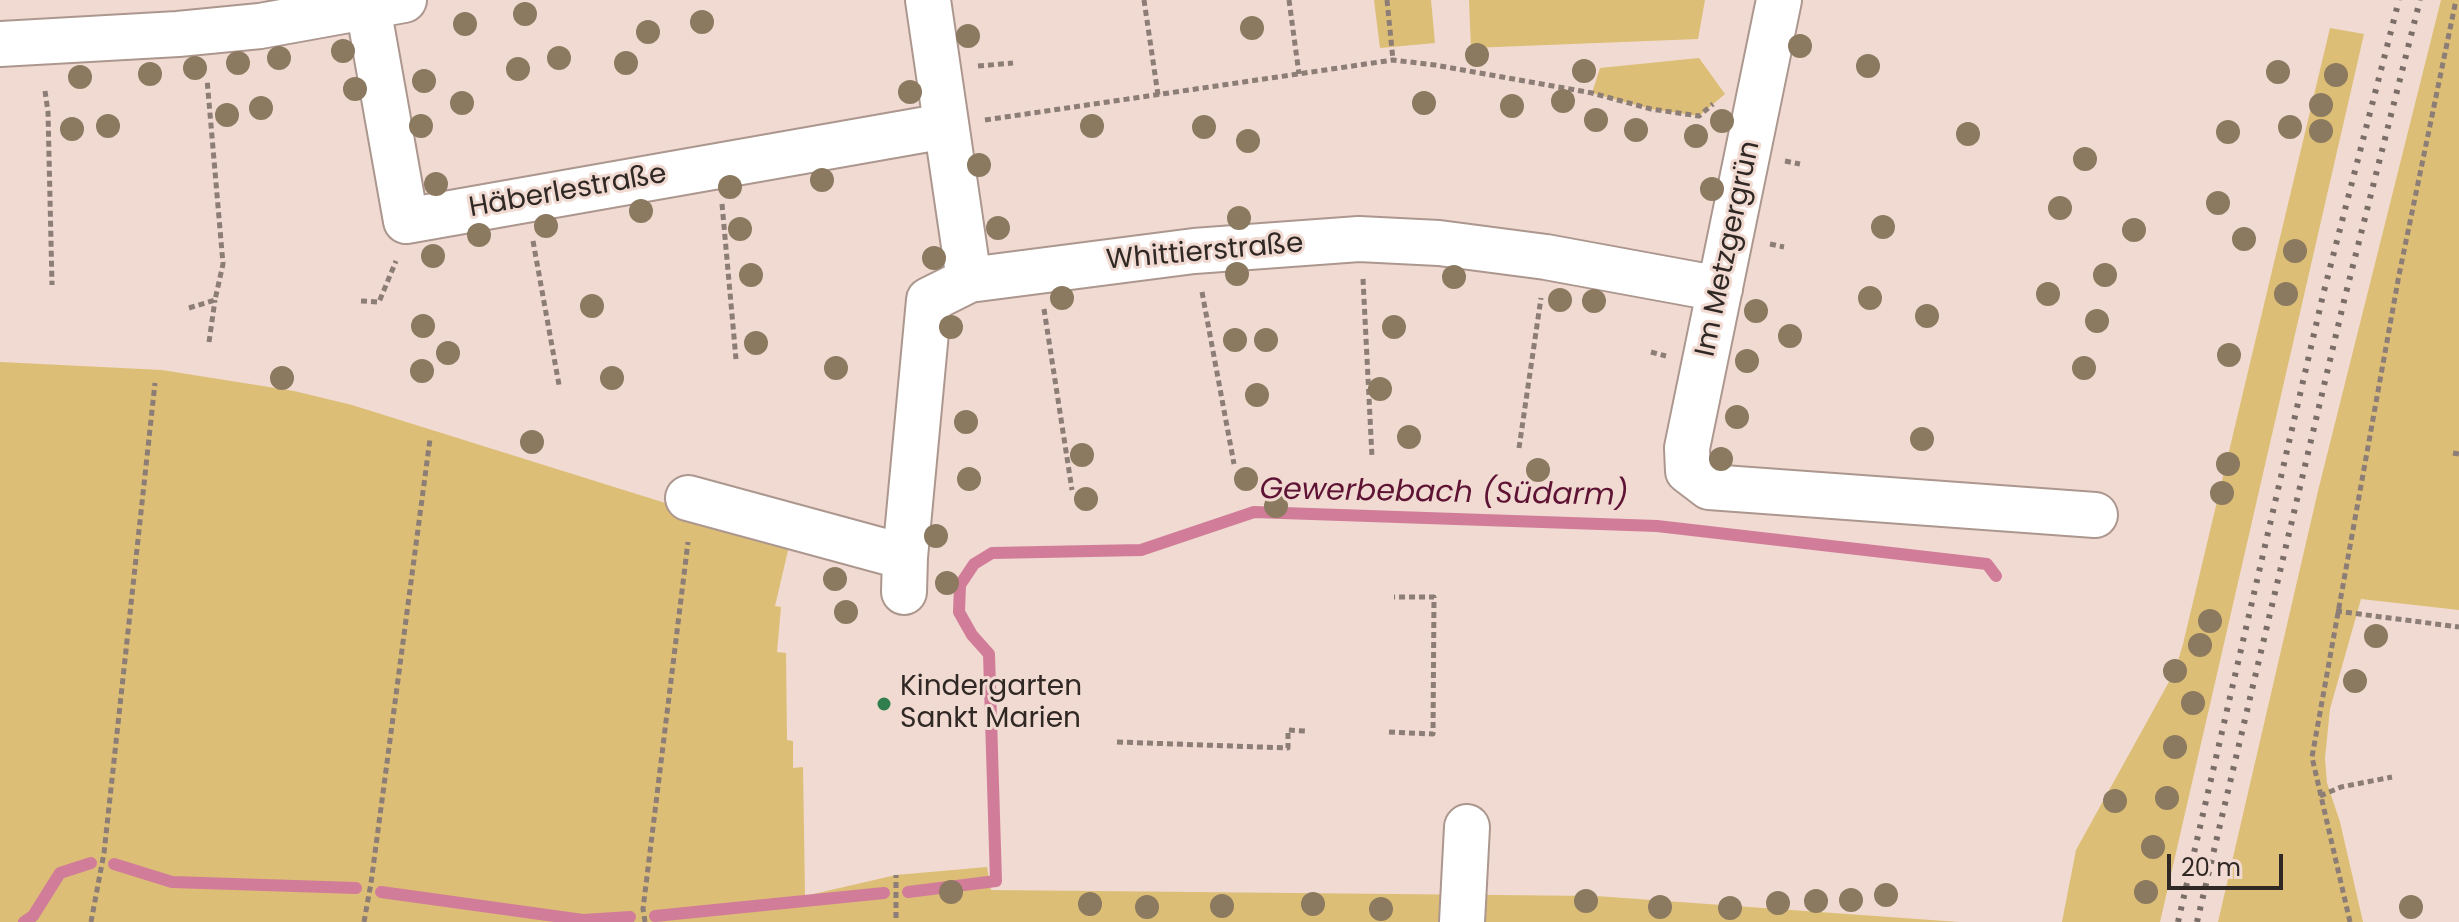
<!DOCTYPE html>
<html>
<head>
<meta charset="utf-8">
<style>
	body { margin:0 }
	#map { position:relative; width:2459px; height:922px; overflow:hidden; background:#f0dad1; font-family:Poppins,sans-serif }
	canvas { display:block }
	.scale { position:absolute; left:2167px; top:854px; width:116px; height:36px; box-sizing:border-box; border:4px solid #302824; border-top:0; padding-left:10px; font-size:24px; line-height:28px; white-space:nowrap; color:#302824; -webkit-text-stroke:6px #f0dad1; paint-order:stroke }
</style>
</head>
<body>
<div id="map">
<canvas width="2459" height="922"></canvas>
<div class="scale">20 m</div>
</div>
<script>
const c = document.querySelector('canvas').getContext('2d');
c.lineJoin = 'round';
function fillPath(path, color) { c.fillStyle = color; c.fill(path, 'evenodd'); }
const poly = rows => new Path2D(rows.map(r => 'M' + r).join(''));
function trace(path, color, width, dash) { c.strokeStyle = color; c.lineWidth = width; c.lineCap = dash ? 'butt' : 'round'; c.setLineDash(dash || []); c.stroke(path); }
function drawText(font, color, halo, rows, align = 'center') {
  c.font = font + ' Poppins,sans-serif'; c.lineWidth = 6; c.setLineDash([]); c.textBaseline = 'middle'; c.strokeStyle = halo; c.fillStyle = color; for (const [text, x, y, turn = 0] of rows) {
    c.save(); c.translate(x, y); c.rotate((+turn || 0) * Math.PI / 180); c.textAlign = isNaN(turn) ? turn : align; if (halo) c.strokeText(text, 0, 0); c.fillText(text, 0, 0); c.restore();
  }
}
const green = poly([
	[1374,0,1431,0,1435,43,1380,48],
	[1469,0,1705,0,1698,39,1471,48],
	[2441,0,2459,0,2459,610,2361,599,2330,709,2325,758,2327,783,2340,822,2363,922,2218,922,2318,491],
	[2330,28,2364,34,2160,922,2062,922,2076,850,2175,671,2183,644],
	[1699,58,1725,94,1699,116,1651,109,1592,93,1600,68],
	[0,362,162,370,294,391,352,405,790,542,775,606,781,607,777,652,786,653,787,740,793,741,793,768,803,767,805,896,896,875,987,867,991,890,1596,896,1959,922,0,922]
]);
const stream = poly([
	[114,864,172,882,356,888],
	[381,892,583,920,630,917],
	[908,892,996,881,989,654,972,635,959,612,960,585,974,564,992,553,1141,550,1254,512,1657,526,1987,564,1996,576],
	[655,916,884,893],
	[24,922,33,916,60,873,91,863]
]);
const path = poly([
	[1144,0,1158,95],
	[1289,0,1299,74],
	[1387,0,1393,60],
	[978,66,1013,63],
	[45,91,48,112,52,285],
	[985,120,1393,60,1435,65,1592,93,1651,109,1699,116,1713,104],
	[1785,161,1800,164],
	[722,204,736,359],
	[533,241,559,385],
	[1770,244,1784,247],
	[1363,279,1372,457],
	[1202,292,1234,464],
	[361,301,379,302,396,261],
	[189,308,215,300,223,264,207,79],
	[1044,309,1072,490],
	[209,342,215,300],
	[1651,352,1666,356],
	[1519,448,1541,298],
	[2453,453,2459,454],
	[2336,611,2459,627],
	[1389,732,1433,734,1434,597,1394,597],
	[1117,742,1288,748,1288,730,1305,731],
	[2320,796,2341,787,2392,777],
	[896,918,896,875],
	[91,922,104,853,155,383],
	[364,922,371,883,430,439],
	[645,922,643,909,688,542],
	[2350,922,2312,757,2399,275,2456,0]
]);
const minor = poly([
	[928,0,969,280],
	[1779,0,1687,448,1688,471,1709,487,2095,515],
	[368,7,406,221,945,126],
	[0,44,178,34,260,26,404,0],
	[688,498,905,557],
	[904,592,905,557,929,300,969,280,1194,251,1359,239,1439,243,1546,257,1720,289],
	[1462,922,1467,827]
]);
const rail = poly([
	[2178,922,2323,295,2399,0],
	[2197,922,2344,301,2420,0]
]);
const trees = [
	[525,14],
	[702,22],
	[465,24],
	[1252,28],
	[648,32],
	[968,36],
	[1800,46],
	[343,51],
	[1477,55],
	[279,58],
	[559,58],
	[238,63],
	[626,63],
	[1868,66],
	[195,68],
	[518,69],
	[1584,71],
	[2278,72],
	[150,74],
	[2336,75],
	[80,77],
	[424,81],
	[355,89],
	[910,92],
	[1563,101],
	[462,103],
	[1424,103],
	[2321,105],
	[1512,106],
	[261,108],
	[227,115],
	[1596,120],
	[1722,121],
	[108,126],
	[421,126],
	[1092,126],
	[1204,127],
	[2290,127],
	[72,129],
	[1636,130],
	[2321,131],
	[2228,132],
	[1968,134],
	[1696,136],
	[1248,141],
	[2085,159],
	[979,165],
	[822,180],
	[436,184],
	[730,187],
	[1712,189],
	[2218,203],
	[2060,208],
	[641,211],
	[1239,218],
	[546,226],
	[1883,227],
	[998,228],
	[740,229],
	[2134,230],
	[479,235],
	[2244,239],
	[2295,251],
	[433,256],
	[934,258],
	[1237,274],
	[751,275],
	[2105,275],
	[1454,277],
	[2048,294],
	[2286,294],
	[1062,298],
	[1870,298],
	[1560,300],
	[1594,301],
	[592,306],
	[1756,311],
	[1927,316],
	[2097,321],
	[423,326],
	[951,327],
	[1394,327],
	[1790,336],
	[1235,340],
	[1266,340],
	[756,343],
	[448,353],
	[2229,355],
	[1747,361],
	[836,368],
	[2084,368],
	[422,371],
	[282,378],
	[612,378],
	[1380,389],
	[1257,395],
	[1737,417],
	[966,422],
	[1409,437],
	[1922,439],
	[532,442],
	[1082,455],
	[1721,459],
	[2228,464],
	[1538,470],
	[969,479],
	[1246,479],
	[2222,493],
	[1086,499],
	[1276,506],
	[936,536],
	[835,579],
	[947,583],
	[846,612],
	[2210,621],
	[2376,636],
	[2200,645],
	[2175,671],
	[2355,681],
	[2193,703],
	[2175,747],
	[2167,798],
	[2115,801],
	[2153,847],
	[951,892],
	[2146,892],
	[1886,895],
	[1851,900],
	[1586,901],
	[1816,901],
	[1778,903],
	[1090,904],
	[1313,904],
	[1222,906],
	[1147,907],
	[1660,907],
	[2411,907],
	[1730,908],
	[1381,909]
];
const markers = [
	[884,704,8,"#307e4d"]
];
const streetNames = [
	["Häberlestraße",568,192,-10],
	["Im Metzgergrün",1729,249,-78],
	["Whittierstraße",1205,253,-5]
];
const poiNames = [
	["Kindergarten",900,688],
	["Sankt Marien",900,720]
];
const waterNames = [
	["Gewerbebach (Südarm)",1444,494,1]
];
fillPath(green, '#ddbe76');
trace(stream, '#d17d99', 12);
trace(minor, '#ac978f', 48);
trace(path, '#8c7d77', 5, [6, 4]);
trace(minor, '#fff', 44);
trace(rail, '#7b6e68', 6, [4, 8]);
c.fillStyle = '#8b7960';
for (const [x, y] of trees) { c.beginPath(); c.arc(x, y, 12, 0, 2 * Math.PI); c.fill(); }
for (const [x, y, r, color] of markers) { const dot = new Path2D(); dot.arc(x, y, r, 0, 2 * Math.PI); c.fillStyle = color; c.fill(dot); trace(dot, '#f0dad1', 3); }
drawText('28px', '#302824', '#f0dad1', streetNames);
drawText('28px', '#302824', '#f0dad1', poiNames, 'left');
drawText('italic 30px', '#5f1334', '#f0dad1', waterNames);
</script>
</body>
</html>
